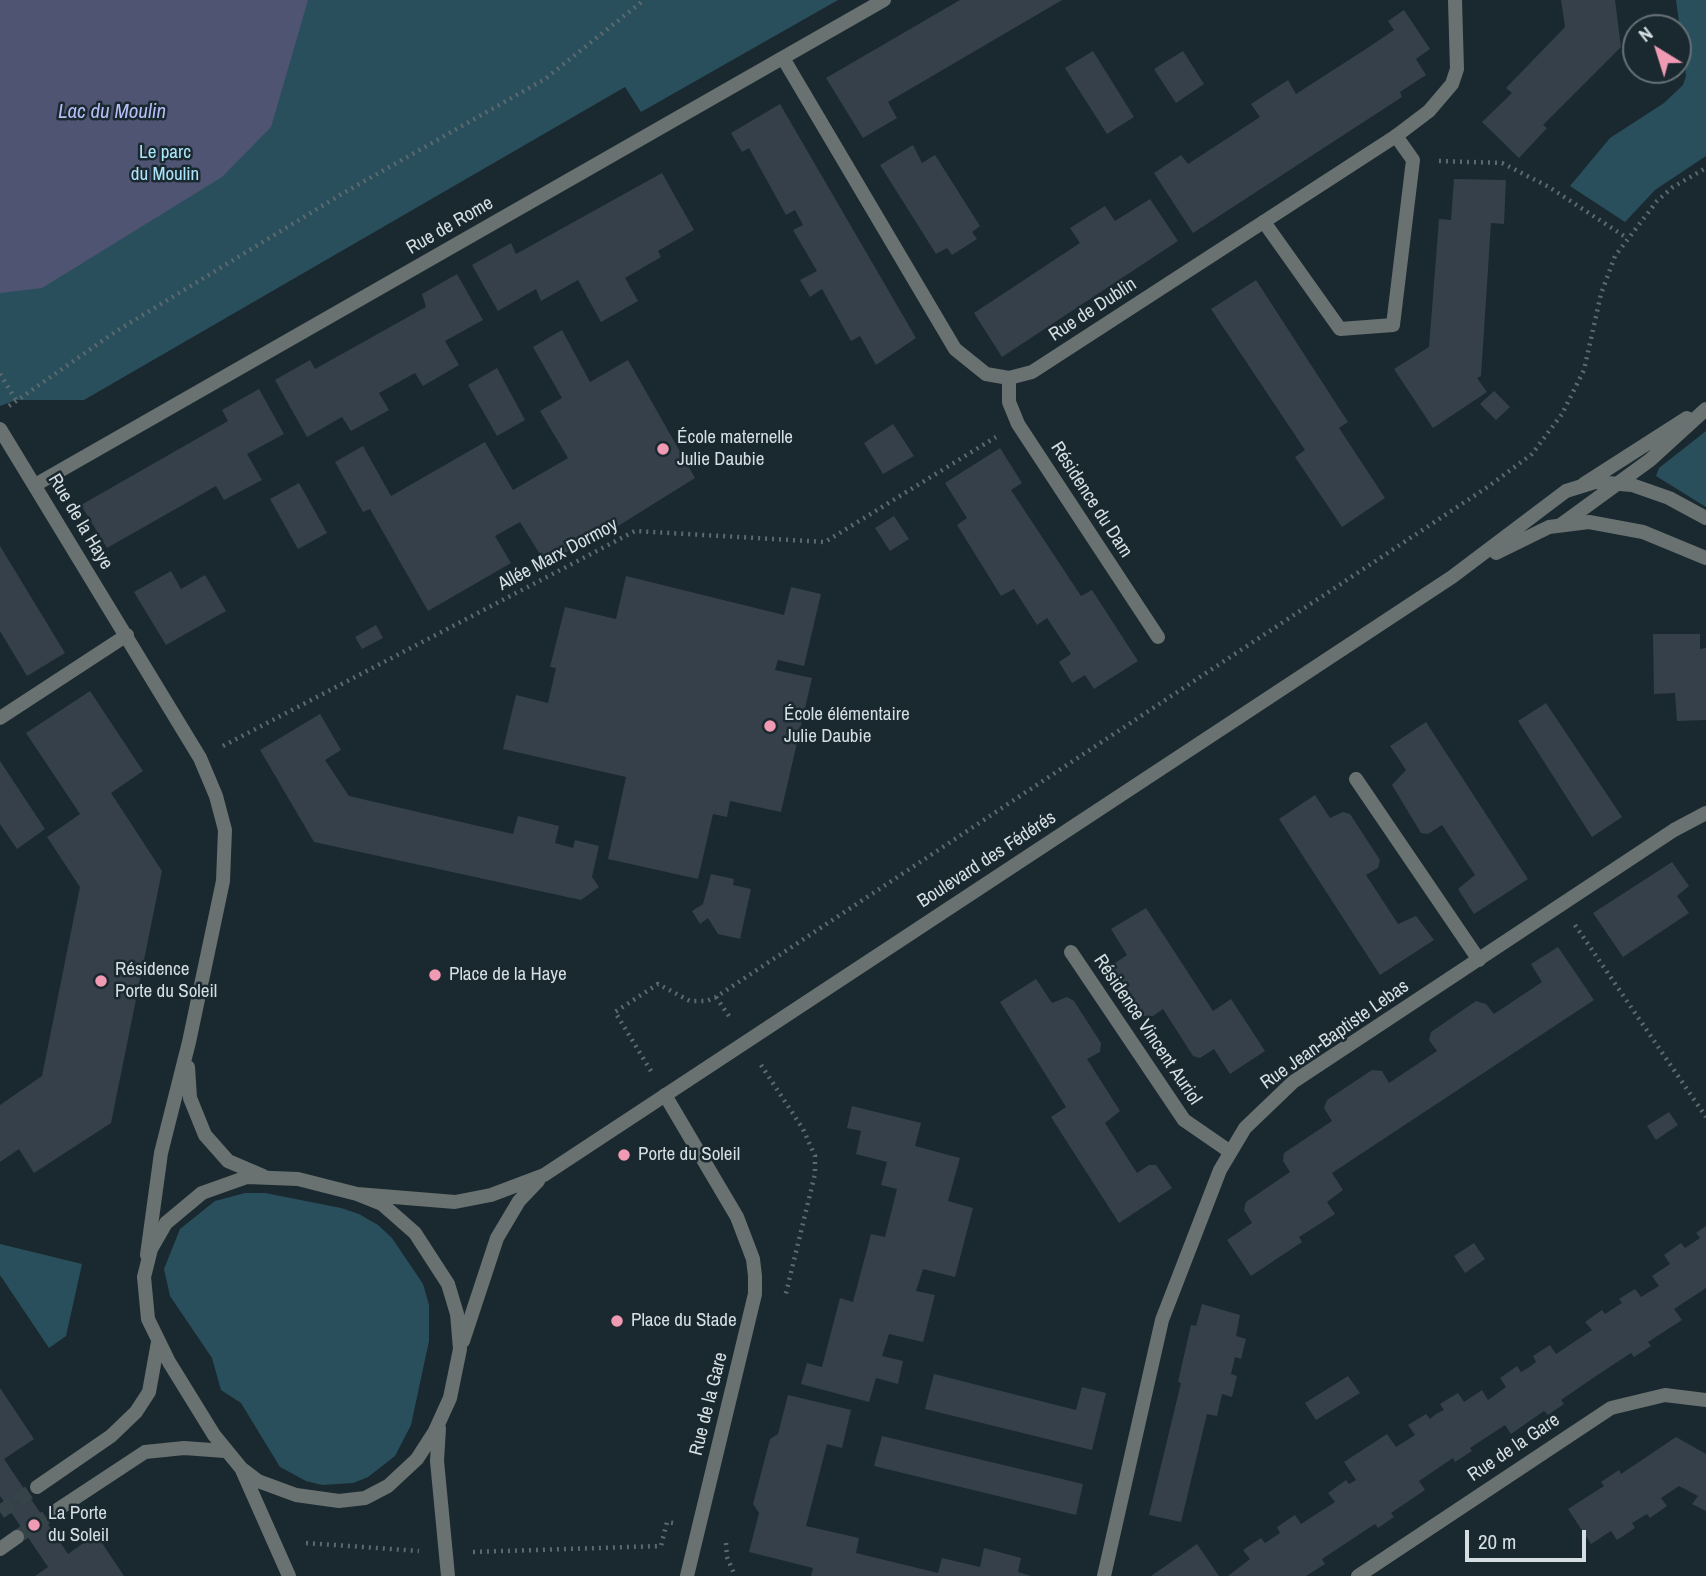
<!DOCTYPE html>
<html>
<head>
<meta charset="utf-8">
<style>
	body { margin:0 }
	#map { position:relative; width:1706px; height:1576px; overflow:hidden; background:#1a292f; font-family:"Archivo Narrow",sans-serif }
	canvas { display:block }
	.north { position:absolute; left:1622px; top:14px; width:70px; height:70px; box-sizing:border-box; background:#1a292f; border:2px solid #657177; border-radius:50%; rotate:322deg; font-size:19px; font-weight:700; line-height:28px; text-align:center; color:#d5dee2 }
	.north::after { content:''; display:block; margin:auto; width:24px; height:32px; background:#f09ab4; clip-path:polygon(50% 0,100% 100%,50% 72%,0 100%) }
	.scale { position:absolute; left:1465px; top:1530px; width:121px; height:32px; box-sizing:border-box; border:4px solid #d5dee2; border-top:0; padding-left:9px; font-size:21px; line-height:24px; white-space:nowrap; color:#d5dee2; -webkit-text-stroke:5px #1a292f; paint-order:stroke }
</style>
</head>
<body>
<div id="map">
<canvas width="1706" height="1576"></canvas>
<div class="north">N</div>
<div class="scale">20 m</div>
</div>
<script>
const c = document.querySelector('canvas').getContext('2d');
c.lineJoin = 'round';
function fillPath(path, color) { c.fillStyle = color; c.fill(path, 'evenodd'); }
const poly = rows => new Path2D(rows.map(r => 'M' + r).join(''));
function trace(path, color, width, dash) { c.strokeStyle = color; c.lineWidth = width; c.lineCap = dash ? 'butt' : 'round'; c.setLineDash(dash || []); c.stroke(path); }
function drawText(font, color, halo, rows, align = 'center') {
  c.font = font + ' "Archivo Narrow",sans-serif'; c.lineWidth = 5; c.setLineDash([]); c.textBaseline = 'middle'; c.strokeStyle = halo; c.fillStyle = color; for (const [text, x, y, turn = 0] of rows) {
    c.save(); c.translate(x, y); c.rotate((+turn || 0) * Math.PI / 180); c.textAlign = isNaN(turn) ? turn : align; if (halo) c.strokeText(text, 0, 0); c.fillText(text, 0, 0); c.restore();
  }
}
const green = poly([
	[0,0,838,0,641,112,625,87,84,400,16,400,0,406],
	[1676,0,1706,0,1706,156,1655,190,1625,222,1570,186,1610,138,1664,103,1683,85,1686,76],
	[1706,431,1706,507,1656,476,1659,468],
	[245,1193,265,1193,341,1208,359,1214,378,1225,392,1238,423,1284,429,1305,429,1341,411,1425,395,1456,368,1477,353,1483,322,1485,306,1481,280,1467,241,1403,221,1390,212,1358,170,1296,164,1269,180,1229,215,1201],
	[0,1244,82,1264,66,1336,49,1348,0,1275]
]);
const water = poly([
	[0,0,308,0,271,127,222,177,42,288,0,293]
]);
const building = poly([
	[960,0,1062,0,888,102,897,118,863,138,826,78],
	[1561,0,1615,0,1621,47,1543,125,1547,128,1519,158,1482,122,1512,93,1506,88,1565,27],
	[1404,10,1430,49,1416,59,1426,75,1400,92,1402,97,1193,233,1154,173,1181,155,1188,164,1260,117,1251,104,1288,80,1296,94,1369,47,1394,30,1388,21],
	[1093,51,1134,117,1107,134,1065,68],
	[1183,51,1204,84,1176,103,1154,69],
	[780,104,916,338,876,365,860,336,851,341,822,289,810,297,800,280,817,271,793,230,803,225,795,210,786,215,749,148,742,152,731,133],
	[913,145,922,163,935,155,980,226,972,232,977,239,952,255,947,248,936,254,880,165],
	[662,173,694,230,658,251,661,257,625,278,638,301,601,322,578,280,541,301,536,289,498,311,472,265,511,243,516,254],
	[1454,179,1506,180,1504,224,1491,223,1481,376,1477,378,1487,392,1433,428,1394,369,1429,347,1439,219,1451,220],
	[1150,199,1178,241,1002,357,974,313,1080,243,1070,228,1105,206,1115,221],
	[457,274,483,320,445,341,459,365,423,386,415,373,379,393,389,410,351,431,342,417,307,437,275,380,310,360,315,369,426,307,422,294],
	[1256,280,1348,422,1339,428,1385,498,1342,527,1295,457,1305,450,1211,309],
	[562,330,590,382,628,360,695,478,610,531,608,528,546,564,520,522,495,536,511,563,428,611,370,509,363,512,335,462,363,446,391,496,485,442,513,490,568,458,540,411,562,398,533,347],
	[497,368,525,420,497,436,468,385],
	[259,389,284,434,247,454,262,480,224,500,216,486,107,548,81,505,228,421,222,410],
	[1494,391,1510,407,1496,420,1480,404],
	[893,424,914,456,883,474,864,443],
	[1000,448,1022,483,1011,490,1081,596,1092,590,1138,661,1094,689,1085,675,1072,683,1059,662,1071,654,1047,618,1037,625,1014,589,1001,596,957,525,967,518,945,483],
	[299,483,327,533,298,549,270,499],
	[894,516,909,539,890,551,875,528],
	[0,546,65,653,27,676,0,631],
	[171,571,181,589,205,575,226,611,166,645,134,592],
	[626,576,784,615,791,587,821,594,804,666,778,660,775,670,812,678,781,812,730,801,727,817,713,814,698,879,608,859,626,777,503,749,516,695,548,703,556,668,550,667,565,607,616,619],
	[376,625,383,638,362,649,355,637],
	[1653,634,1700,634,1700,649,1706,648,1706,720,1677,721,1675,693,1654,694],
	[90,691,143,771,111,793,162,871,111,1123,34,1173,19,1149,0,1162,0,1105,42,1076,80,887,47,837,80,814,26,733],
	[1546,703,1622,817,1592,837,1518,721],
	[320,714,341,750,325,760,349,796,513,834,518,816,559,826,555,843,573,848,575,840,599,846,592,877,599,887,581,900,314,842,260,750],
	[1426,722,1528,879,1474,914,1458,889,1475,875,1442,825,1428,834,1421,833,1392,785,1406,770,1390,746],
	[0,761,45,829,17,849,0,824],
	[1315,795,1330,818,1343,812,1350,814,1380,860,1378,868,1366,875,1398,924,1416,916,1434,940,1380,975,1279,819],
	[1672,862,1689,886,1677,896,1689,913,1623,957,1593,913],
	[711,874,734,879,733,885,751,889,740,939,718,934,708,918,700,924,692,911,703,904],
	[1146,908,1213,1011,1231,999,1265,1051,1230,1074,1214,1049,1200,1058,1193,1056,1163,1009,1153,1016,1142,1016,1113,972,1112,965,1127,955,1111,929],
	[1558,947,1594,1000,1332,1173,1343,1190,1327,1202,1335,1214,1299,1237,1302,1242,1251,1276,1227,1240,1252,1223,1244,1210,1246,1202,1290,1172,1283,1161,1284,1153,1332,1121,1324,1108,1327,1100,1372,1070,1382,1071,1389,1083,1437,1051,1429,1040,1431,1032,1476,1001,1486,1004,1494,1014,1542,982,1531,964],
	[1036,979,1052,1003,1067,997,1074,1001,1101,1043,1100,1052,1087,1059,1120,1111,1105,1123,1137,1173,1149,1165,1156,1165,1172,1188,1119,1223,1051,1117,1066,1107,1000,1002],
	[852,1106,921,1123,915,1146,960,1158,948,1201,973,1208,955,1277,923,1269,916,1291,935,1295,923,1342,889,1334,882,1356,903,1361,898,1384,876,1378,869,1402,801,1384,807,1363,822,1367,840,1298,853,1302,871,1234,885,1237,897,1189,881,1185,887,1162,856,1154,861,1131,847,1128],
	[1669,1112,1678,1125,1656,1140,1647,1126],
	[1706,1226,1706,1288,1674,1309,1682,1320,1648,1342,1651,1346,1634,1357,1631,1353,1596,1376,1561,1400,1564,1404,1548,1415,1544,1411,1511,1434,1505,1425,1470,1448,1472,1451,1455,1462,1453,1458,1419,1481,1425,1490,1391,1513,1394,1517,1378,1528,1375,1524,1322,1559,1325,1564,1306,1576,1228,1576,1250,1559,1243,1550,1261,1538,1265,1543,1280,1533,1277,1527,1295,1515,1301,1524,1335,1502,1328,1493,1346,1480,1349,1484,1356,1480,1344,1462,1387,1434,1396,1447,1415,1435,1408,1425,1426,1414,1430,1419,1436,1414,1444,1410,1440,1404,1458,1393,1464,1402,1482,1390,1488,1400,1506,1387,1500,1378,1517,1366,1521,1372,1528,1368,1536,1362,1533,1356,1550,1345,1556,1354,1592,1330,1585,1322,1602,1310,1605,1314,1622,1303,1619,1299,1635,1289,1641,1297,1659,1286,1652,1276,1670,1264,1664,1255,1681,1243,1685,1248,1700,1238,1696,1233],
	[1474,1243,1485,1259,1465,1273,1454,1256],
	[1202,1304,1240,1315,1236,1336,1246,1339,1241,1359,1235,1357,1231,1374,1237,1376,1232,1397,1222,1394,1217,1416,1207,1414,1181,1522,1149,1515,1181,1383,1178,1382,1191,1325,1196,1326],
	[934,1374,1076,1410,1082,1387,1106,1393,1092,1450,925,1409],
	[1348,1376,1360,1393,1316,1420,1305,1403],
	[0,1388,34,1439,4,1459,68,1554,96,1534,124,1576,35,1576,48,1567,0,1496],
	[788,1395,851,1410,842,1448,827,1444,806,1526,859,1538,856,1553,938,1573,942,1558,980,1567,984,1548,1021,1558,1018,1572,1031,1576,811,1576,813,1568,749,1552,759,1513,753,1504,770,1439,778,1434],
	[882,1436,1083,1484,1076,1515,874,1466],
	[1676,1437,1706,1454,1706,1511,1692,1504,1698,1496,1679,1486,1661,1498,1667,1506,1650,1518,1647,1514,1632,1523,1635,1528,1617,1540,1611,1531,1591,1544,1568,1509,1604,1486,1601,1482,1619,1470,1621,1474],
	[1197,1544,1219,1576,1151,1576]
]);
const tertiaryTunnel = poly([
	[0,1512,37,1487],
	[17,1537,54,1512]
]);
const path = poly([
	[1439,161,1502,163,1549,187,1627,238],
	[0,374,16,400],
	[9,406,115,332,340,195,545,79,644,0],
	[223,746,635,531,825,542,996,437],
	[1575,925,1706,1117],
	[716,997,731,1019],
	[761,1065,803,1129,815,1156,815,1174,785,1297],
	[651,1071,615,1012,658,984,690,1001,707,1001,716,997,1489,486,1532,454,1562,414,1584,370,1601,294,1615,256,1657,201,1673,187,1706,168],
	[306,1543,419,1551],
	[726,1543,727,1557,735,1576],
	[473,1552,661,1546,667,1522,673,1523]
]);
const service = poly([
	[1264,222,1340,329,1393,325,1413,160,1396,136],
	[1584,484,1687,418],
	[1562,524,1650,460,1706,409]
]);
const minor = poly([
	[783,58,955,349,986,374,1009,378,1032,372,1396,136,1429,111,1452,84,1457,69,1455,0],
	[1009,378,1009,402,1018,424,1158,637],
	[0,429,200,758,216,796,225,830,223,881,189,1042,161,1153,147,1255],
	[35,485,884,0],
	[0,718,127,635],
	[1356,779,1479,960],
	[1071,952,1184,1120,1229,1151],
	[188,1067,190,1098,205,1135,228,1161,263,1176],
	[665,1095,737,1217,753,1259,755,1276,755,1294,687,1576],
	[1104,1576,1162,1320,1220,1170,1245,1128,1293,1082,1674,830,1706,813],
	[1358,1576,1611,1408,1665,1395,1706,1400]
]);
const tertiary = poly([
	[1496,553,1549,527,1589,522,1643,532,1706,558],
	[247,1177,298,1179,357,1194,382,1204,415,1233,448,1284,457,1314,460,1349,450,1398,435,1431,417,1459,388,1486,365,1498,339,1501,296,1495,258,1481,241,1468,214,1435,169,1362,148,1319,144,1277,151,1249,166,1223,202,1193,247,1177],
	[357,1194,455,1202,491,1195,544,1175,1452,577,1566,491,1595,482,1632,485,1669,498,1706,518],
	[463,1341,497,1238,519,1201,538,1181],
	[439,1428,437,1461,448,1576],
	[242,1470,289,1576],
	[37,1487,111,1436,136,1412,149,1392,158,1342],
	[54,1512,145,1452,184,1448,225,1451],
	[0,1549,17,1537]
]);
const markers = [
	[663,449,7,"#f09ab4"],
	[770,726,7,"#f09ab4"],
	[435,975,7,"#f09ab4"],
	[101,981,7,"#f09ab4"],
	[624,1155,7,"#f09ab4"],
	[617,1321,7,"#f09ab4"],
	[34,1525,7,"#f09ab4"]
];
const parkNames = [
	["Le parc",165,153],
	["du Moulin",165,175]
];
const streetNames = [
	["Rue de Rome",450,226,-30],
	["Rue de Dublin",1093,310,-33],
	["Résidence du Dam",1091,500,57],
	["Rue de la Haye",80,522,59],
	["Allée Marx Dormoy",558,555,-28],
	["Boulevard des Fédérés",987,860,-33],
	["Résidence Vincent Auriol",1147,1030,56],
	["Rue Jean-Baptiste Lebas",1335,1035,-35],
	["Rue de la Gare",709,1404,-76],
	["Rue de la Gare",1514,1448,-34]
];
const poiNames = [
	["École maternelle",677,438],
	["Julie Daubie",677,460],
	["École élémentaire",784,715],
	["Julie Daubie",784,737],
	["Résidence",115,970],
	["Porte du Soleil",115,992],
	["Place de la Haye",449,975],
	["Porte du Soleil",638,1155],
	["Place du Stade",631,1321],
	["La Porte",48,1514],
	["du Soleil",48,1536]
];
const waterNames = [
	["Lac du Moulin",112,112]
];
fillPath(green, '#2a4f5c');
fillPath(water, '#505473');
fillPath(building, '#35404a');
trace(tertiaryTunnel, '#36444a', 14, [14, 7]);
trace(path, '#5c696f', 4.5, [2, 5]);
trace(service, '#697271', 14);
trace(minor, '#697271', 14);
trace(tertiary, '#697271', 14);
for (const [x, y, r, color] of markers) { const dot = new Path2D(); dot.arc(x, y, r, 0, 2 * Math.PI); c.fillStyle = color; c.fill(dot); trace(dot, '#1a292f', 2.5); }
drawText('19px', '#ace4f9', '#1a292f', parkNames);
drawText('19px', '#d5dee2', '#1a292f', streetNames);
drawText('19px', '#d5dee2', '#1a292f', poiNames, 'left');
drawText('italic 21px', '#b5bef6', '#1a292f', waterNames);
</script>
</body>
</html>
